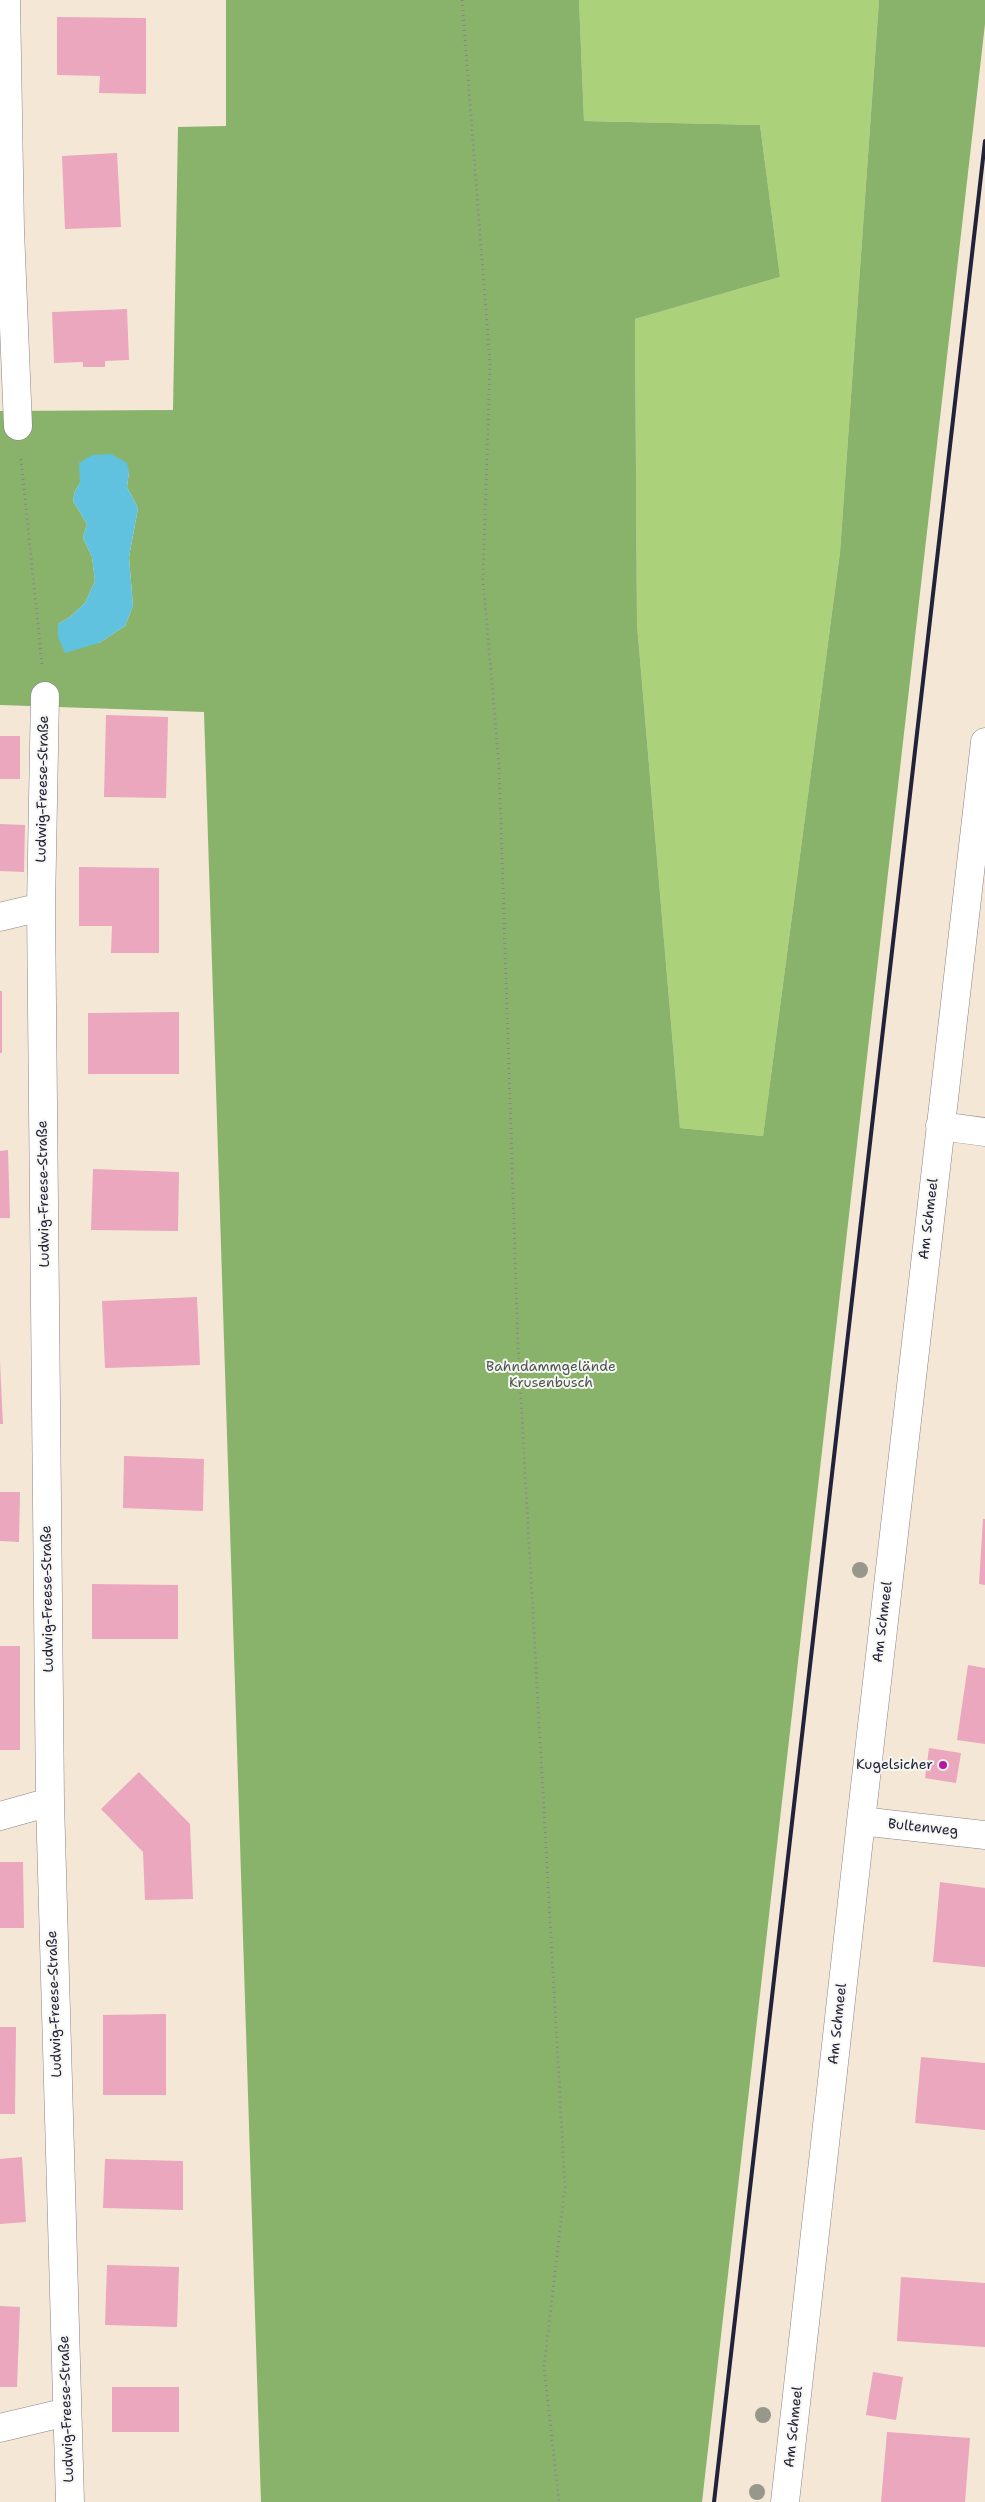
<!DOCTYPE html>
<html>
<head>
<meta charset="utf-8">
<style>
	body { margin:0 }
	canvas { display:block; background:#f4e7d5 }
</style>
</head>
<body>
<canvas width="985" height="2502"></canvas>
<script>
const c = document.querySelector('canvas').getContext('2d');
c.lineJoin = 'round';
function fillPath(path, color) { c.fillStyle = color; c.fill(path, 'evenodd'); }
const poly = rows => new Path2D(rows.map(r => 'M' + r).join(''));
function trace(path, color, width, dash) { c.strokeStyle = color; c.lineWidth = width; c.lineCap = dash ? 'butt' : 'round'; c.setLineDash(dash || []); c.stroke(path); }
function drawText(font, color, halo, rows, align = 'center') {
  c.font = font + ' "Shantell Sans",sans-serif'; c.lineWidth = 4; c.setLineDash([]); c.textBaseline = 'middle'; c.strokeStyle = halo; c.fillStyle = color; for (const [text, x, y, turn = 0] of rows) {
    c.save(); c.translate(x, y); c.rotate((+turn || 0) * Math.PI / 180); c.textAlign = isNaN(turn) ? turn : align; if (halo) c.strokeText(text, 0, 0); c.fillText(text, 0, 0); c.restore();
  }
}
const green = poly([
	[579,0,879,0,840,552,763,1136,680,1128,637,624,635,319,780,277,760,125,584,121]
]);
const forest = poly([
	[226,0,579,0,584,121,760,125,780,277,635,319,637,624,680,1128,763,1136,840,552,879,0,985,0,985,24,702,2502,261,2502,204,712,0,705,0,411,173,410,178,127,226,126],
	[129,472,127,487,138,508,129,557,133,606,125,626,99,643,58,624,70,617,85,603,95,581,92,557,83,538,87,524,73,501,75,491,80,483]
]);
const water = poly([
	[111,454,127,463,129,472,127,487,138,508,129,557,133,606,125,626,99,643,65,653,58,637,58,624,70,617,85,603,95,581,92,557,83,538,87,524,73,501,75,491,80,483,79,463,92,455]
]);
const building = poly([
	[57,17,146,18,146,94,99,93,100,76,57,75],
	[117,153,121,227,65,229,62,156],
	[127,309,129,360,105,361,105,367,83,367,83,362,54,363,52,312],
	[106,715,168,717,166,798,104,797],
	[0,736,20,736,20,779,0,779],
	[0,824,25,825,24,872,0,871],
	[79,867,159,868,159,953,111,953,112,926,79,926],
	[0,991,2,991,2,1053,0,1053],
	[179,1012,179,1074,88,1074,88,1013],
	[8,1150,10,1218,0,1218,0,1151],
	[93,1169,179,1172,178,1231,91,1230],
	[197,1297,200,1365,105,1368,102,1301],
	[0,1362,3,1424,0,1424],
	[124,1456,204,1459,203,1511,123,1508],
	[0,1492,20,1492,19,1542,0,1541],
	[983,1519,985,1519,985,1585,979,1584],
	[92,1584,178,1585,178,1639,92,1639],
	[0,1646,20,1646,20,1750,0,1750],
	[968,1665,985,1668,985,1744,957,1740],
	[929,1748,961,1753,956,1783,925,1778],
	[139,1772,190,1824,193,1899,145,1900,143,1852,101,1809],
	[0,1862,23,1862,24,1928,0,1928],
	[940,1882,985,1888,985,1967,933,1962],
	[166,2014,166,2095,103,2095,103,2015],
	[0,2027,16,2027,15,2114,0,2114],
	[921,2057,985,2063,985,2130,915,2123],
	[22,2157,26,2222,0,2224,0,2159],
	[105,2159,183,2161,183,2210,103,2208],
	[107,2265,179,2267,177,2327,105,2325],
	[901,2277,985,2283,985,2347,897,2341],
	[0,2306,20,2307,17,2387,0,2387],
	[873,2372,903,2377,896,2420,866,2415],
	[112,2387,179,2387,179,2432,112,2432],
	[887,2432,970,2438,965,2502,881,2502]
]);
const path = poly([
	[462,0,490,363,483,579,499,765,518,1346,565,2187,544,2367,559,2502],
	[21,459,42,664]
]);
const street = poly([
	[6,0,10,230,18,426],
	[45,696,41,907,50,1802,70,2502],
	[0,917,41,907],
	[940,1126,985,1132],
	[0,1816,50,1802],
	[861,1821,985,1835],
	[0,2428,67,2412],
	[785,2502,861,1821,985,742]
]);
const rail = poly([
	[714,2502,985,141]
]);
const trees = [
	[860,1570],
	[763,2415],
	[757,2492]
];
const markers = [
	[943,1765,5,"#b5179e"]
];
const streetNames = [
	["Ludwig-Freese-Straße",43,789,-89],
	["Ludwig-Freese-Straße",44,1194,-91],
	["Am Schmeel",929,1219,-83],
	["Ludwig-Freese-Straße",48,1599,-91],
	["Am Schmeel",883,1622,-83],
	["Bultenweg",923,1828,6],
	["Ludwig-Freese-Straße",55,2004,-92],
	["Am Schmeel",838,2024,-84],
	["Ludwig-Freese-Straße",67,2409,-92],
	["Am Schmeel",794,2427,-84]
];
const parkNames = [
	["Bahndammgelände",551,1367],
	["Krusenbusch",551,1383]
];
const poiNames = [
	["Kugelsicher",933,1765]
];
fillPath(green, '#acd17b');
fillPath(forest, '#89b36b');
fillPath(water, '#60c2de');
fillPath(building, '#eaa7be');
trace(street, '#8b8488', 29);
trace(path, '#8b8488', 3, [1, 4]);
trace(street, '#fff', 28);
trace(rail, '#22223b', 4);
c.fillStyle = '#97988b';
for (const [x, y] of trees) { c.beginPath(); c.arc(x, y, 8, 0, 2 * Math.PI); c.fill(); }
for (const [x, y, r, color] of markers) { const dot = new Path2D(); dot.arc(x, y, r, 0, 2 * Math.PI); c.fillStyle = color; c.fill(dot); trace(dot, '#f6f6f2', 2); }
drawText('14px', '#22223b', '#f6f6f2', streetNames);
drawText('14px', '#4b574e', '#f6f6f2', parkNames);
drawText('14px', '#22223b', '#f6f6f2', poiNames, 'right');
</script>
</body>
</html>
